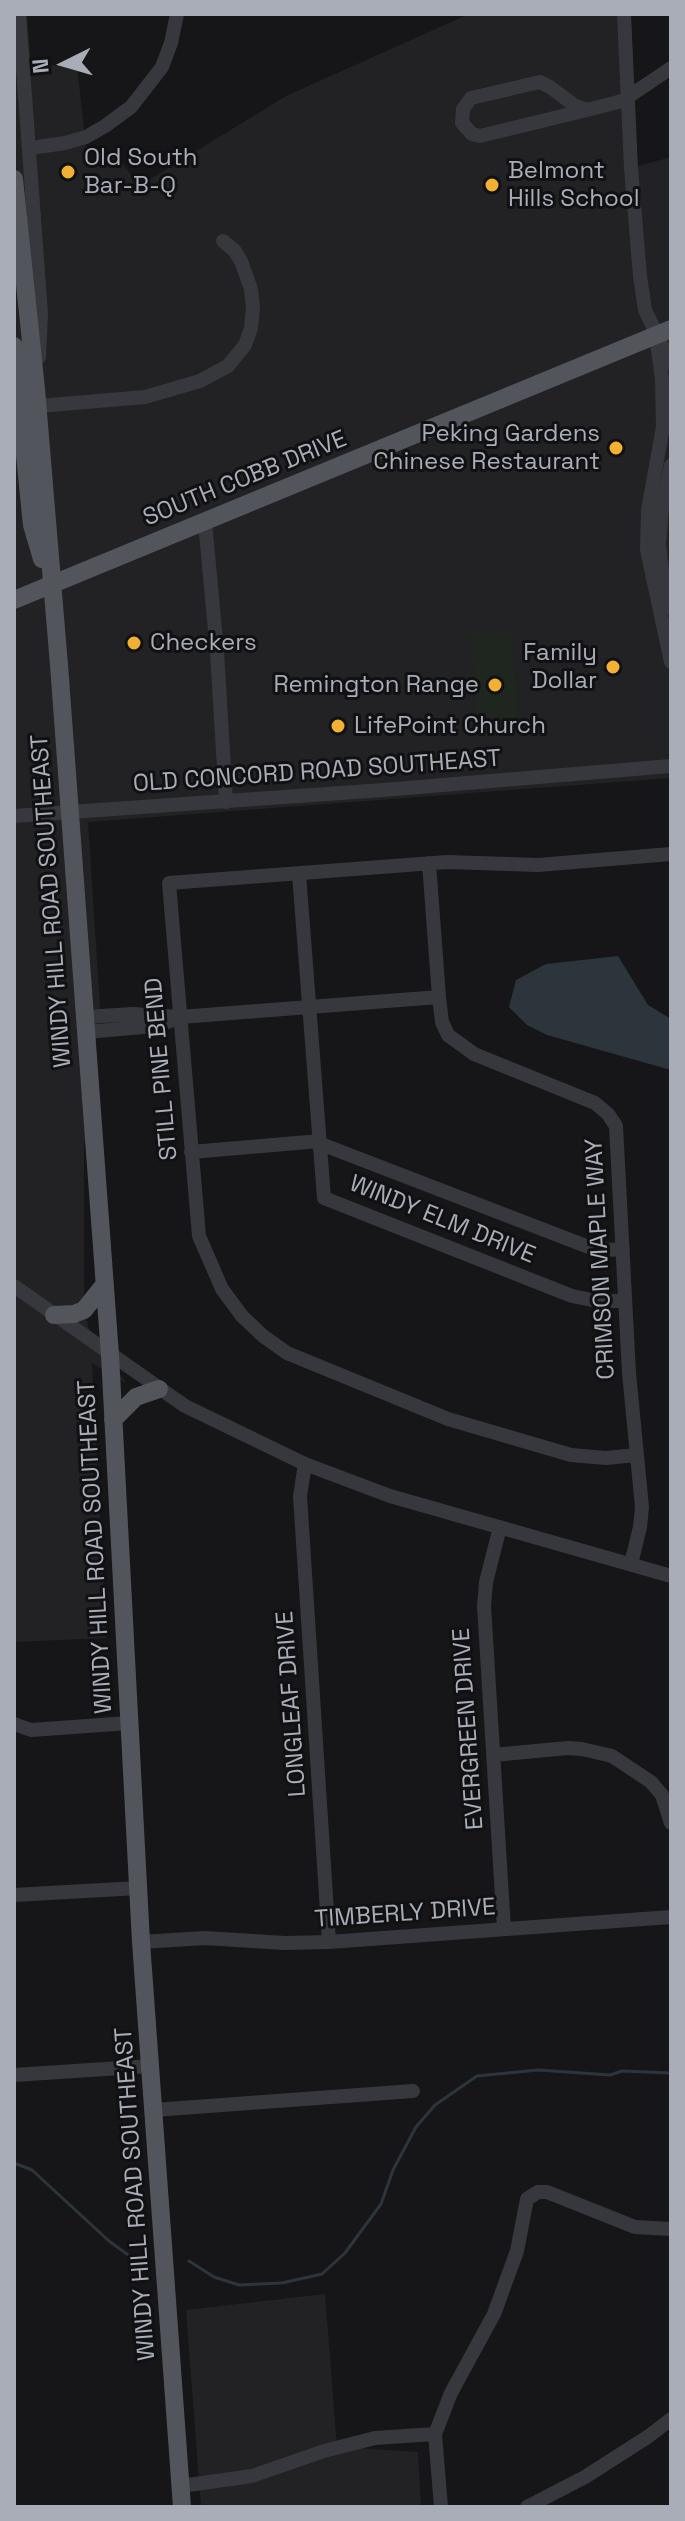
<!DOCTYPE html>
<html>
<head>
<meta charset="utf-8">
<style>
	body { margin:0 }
	#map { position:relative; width:685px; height:2521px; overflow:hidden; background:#161618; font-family:"Space Grotesk",sans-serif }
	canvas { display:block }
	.frame { position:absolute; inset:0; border:16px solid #a8adb8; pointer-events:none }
	.north { position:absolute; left:24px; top:24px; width:80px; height:80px; -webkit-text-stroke:6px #111113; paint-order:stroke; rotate:265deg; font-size:22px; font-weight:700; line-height:32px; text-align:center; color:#a8adb8 }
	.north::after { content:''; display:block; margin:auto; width:28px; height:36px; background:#a8adb8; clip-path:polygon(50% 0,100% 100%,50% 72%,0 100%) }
</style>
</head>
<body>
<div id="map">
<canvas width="685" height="2521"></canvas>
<div class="frame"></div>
<div class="north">N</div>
</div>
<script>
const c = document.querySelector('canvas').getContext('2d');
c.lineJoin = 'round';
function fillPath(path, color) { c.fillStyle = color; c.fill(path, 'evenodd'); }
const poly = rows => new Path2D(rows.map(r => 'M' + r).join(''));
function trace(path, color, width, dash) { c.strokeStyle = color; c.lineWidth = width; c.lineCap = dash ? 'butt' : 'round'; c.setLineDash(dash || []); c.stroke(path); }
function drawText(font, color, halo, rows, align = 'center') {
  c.font = font + ' "Space Grotesk",sans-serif'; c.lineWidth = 6; c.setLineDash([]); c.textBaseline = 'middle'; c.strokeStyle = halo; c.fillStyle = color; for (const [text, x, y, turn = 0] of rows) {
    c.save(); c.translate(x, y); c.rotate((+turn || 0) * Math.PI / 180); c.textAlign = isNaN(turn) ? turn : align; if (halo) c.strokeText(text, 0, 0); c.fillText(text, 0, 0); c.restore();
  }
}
const built = poly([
	[14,14,27,14,31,67,77,64,88,167,116,154,139,186,286,96,469,14,624,14,631,168,671,157,671,778,88,822,100,1006,84,1148,84,1292,88,1327,126,1383,92,1363,106,1638,14,1642],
	[325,2294,337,2447,418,2452,421,2507,201,2507,186,2310]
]);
const green = poly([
	[513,632,518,735,478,737,472,634]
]);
const water = poly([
	[618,956,648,1005,671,1019,671,1070,547,1035,527,1025,509,1007,516,980,546,964]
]);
const stream = poly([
	[14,2163,32,2170,109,2241,135,2260],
	[189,2261,214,2277,239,2285,282,2283,322,2274,345,2253,381,2204,393,2170,416,2127,435,2105,477,2076,538,2070,610,2075,622,2071,671,2073],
	[669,2507,671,2505]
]);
const minor = poly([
	[19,14,41,314,39,357],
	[624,14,631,168,640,276,645,310,671,364],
	[540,82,550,87,574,105,587,110,480,136,472,134,462,123,463,109,471,98,540,82],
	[587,110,622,101,671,68],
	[38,147,65,143,86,137,105,126,131,107,162,67,171,43,177,14],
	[657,343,662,379,663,427,648,510,647,550,671,662],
	[38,406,145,397,200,381,228,366,245,345,251,328,253,308,251,289,241,261,234,250,223,241],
	[671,465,662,508,659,544,662,570,671,608],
	[205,522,217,652,226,802],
	[14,816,383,790,671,766],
	[429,863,439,997,442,1022,448,1035,474,1054,595,1103,608,1114,616,1126,629,1373,642,1507,640,1527,631,1564],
	[299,874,324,1198,572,1296,597,1301,625,1301],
	[85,1017,133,1014,180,1017,439,997],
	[86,1032,155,1026,176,1019],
	[321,1144,586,1246,607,1250,623,1249],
	[191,1152,320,1141],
	[14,1286,185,1406,305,1464,390,1496,671,1576],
	[637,1455,606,1458,571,1455,448,1419,287,1353,263,1336,242,1316,222,1289,199,1236,169,883,447,862,538,865,671,854],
	[305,1464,300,1496,329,1942],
	[500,1527,486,1582,484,1606,504,1929],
	[14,1724,31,1730,129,1723],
	[493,1755,568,1748,582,1749,612,1756,651,1782,662,1795,671,1823],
	[14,1895,138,1888],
	[141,1942,205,1938,285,1943,329,1942,671,1917],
	[14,2075,151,2066],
	[154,2110,413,2091],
	[181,2486,252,2476,324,2451,375,2438,435,2434],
	[441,2507,435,2434,451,2393,494,2314,517,2251,527,2199,538,2192,547,2192,635,2227,671,2229],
	[527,2507,585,2477,649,2436,671,2419]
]);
const major = poly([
	[14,179,36,389,59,665,110,1355,141,1942,182,2507],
	[14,346,32,525,42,559],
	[14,600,671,329],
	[54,1315,74,1314,84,1310,104,1285],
	[113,1420,136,1397,159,1389]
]);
const markers = [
	[68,172,8,"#f2b134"],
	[492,185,8,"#f2b134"],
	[616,448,8,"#f2b134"],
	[134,643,8,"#f2b134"],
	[613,667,8,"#f2b134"],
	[495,685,8,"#f2b134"],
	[338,726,8,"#f2b134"]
];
const poiNames = [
	["Old South",84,158],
	["Bar-B-Q",84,186],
	["Belmont",508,171],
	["Hills School",508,199],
	["Peking Gardens",600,434,"right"],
	["Chinese Restaurant",600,462,"right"],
	["Checkers",150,643],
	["Family",597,653,"right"],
	["Dollar",597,681,"right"],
	["Remington Range",479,685,"right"],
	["LifePoint Church",354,726]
];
const streetNames = [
	["SOUTH COBB DRIVE",245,479,-22],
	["OLD CONCORD ROAD SOUTHEAST",317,772,-4],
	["WINDY HILL ROAD SOUTHEAST",52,901,-94],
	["STILL PINE BEND",162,1069,-95],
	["WINDY ELM DRIVE",442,1220,22],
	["CRIMSON MAPLE WAY",601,1259,-93],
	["WINDY HILL ROAD SOUTHEAST",96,1547,-93],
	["LONGLEAF DRIVE",292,1704,-94],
	["EVERGREEN DRIVE",469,1729,-94],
	["TIMBERLY DRIVE",405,1914,-4],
	["WINDY HILL ROAD SOUTHEAST",136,2194,-94]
];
fillPath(built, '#222225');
fillPath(green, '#1e261f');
fillPath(water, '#2c353c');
trace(stream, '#2c353c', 3);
trace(minor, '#37383d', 14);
trace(major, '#53555c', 18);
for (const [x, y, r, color] of markers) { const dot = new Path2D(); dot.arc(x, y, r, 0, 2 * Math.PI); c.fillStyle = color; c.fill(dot); trace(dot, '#111113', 3); }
drawText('24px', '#a8adb8', '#111113', poiNames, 'left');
drawText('24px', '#a8adb8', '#111113', streetNames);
</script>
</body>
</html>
